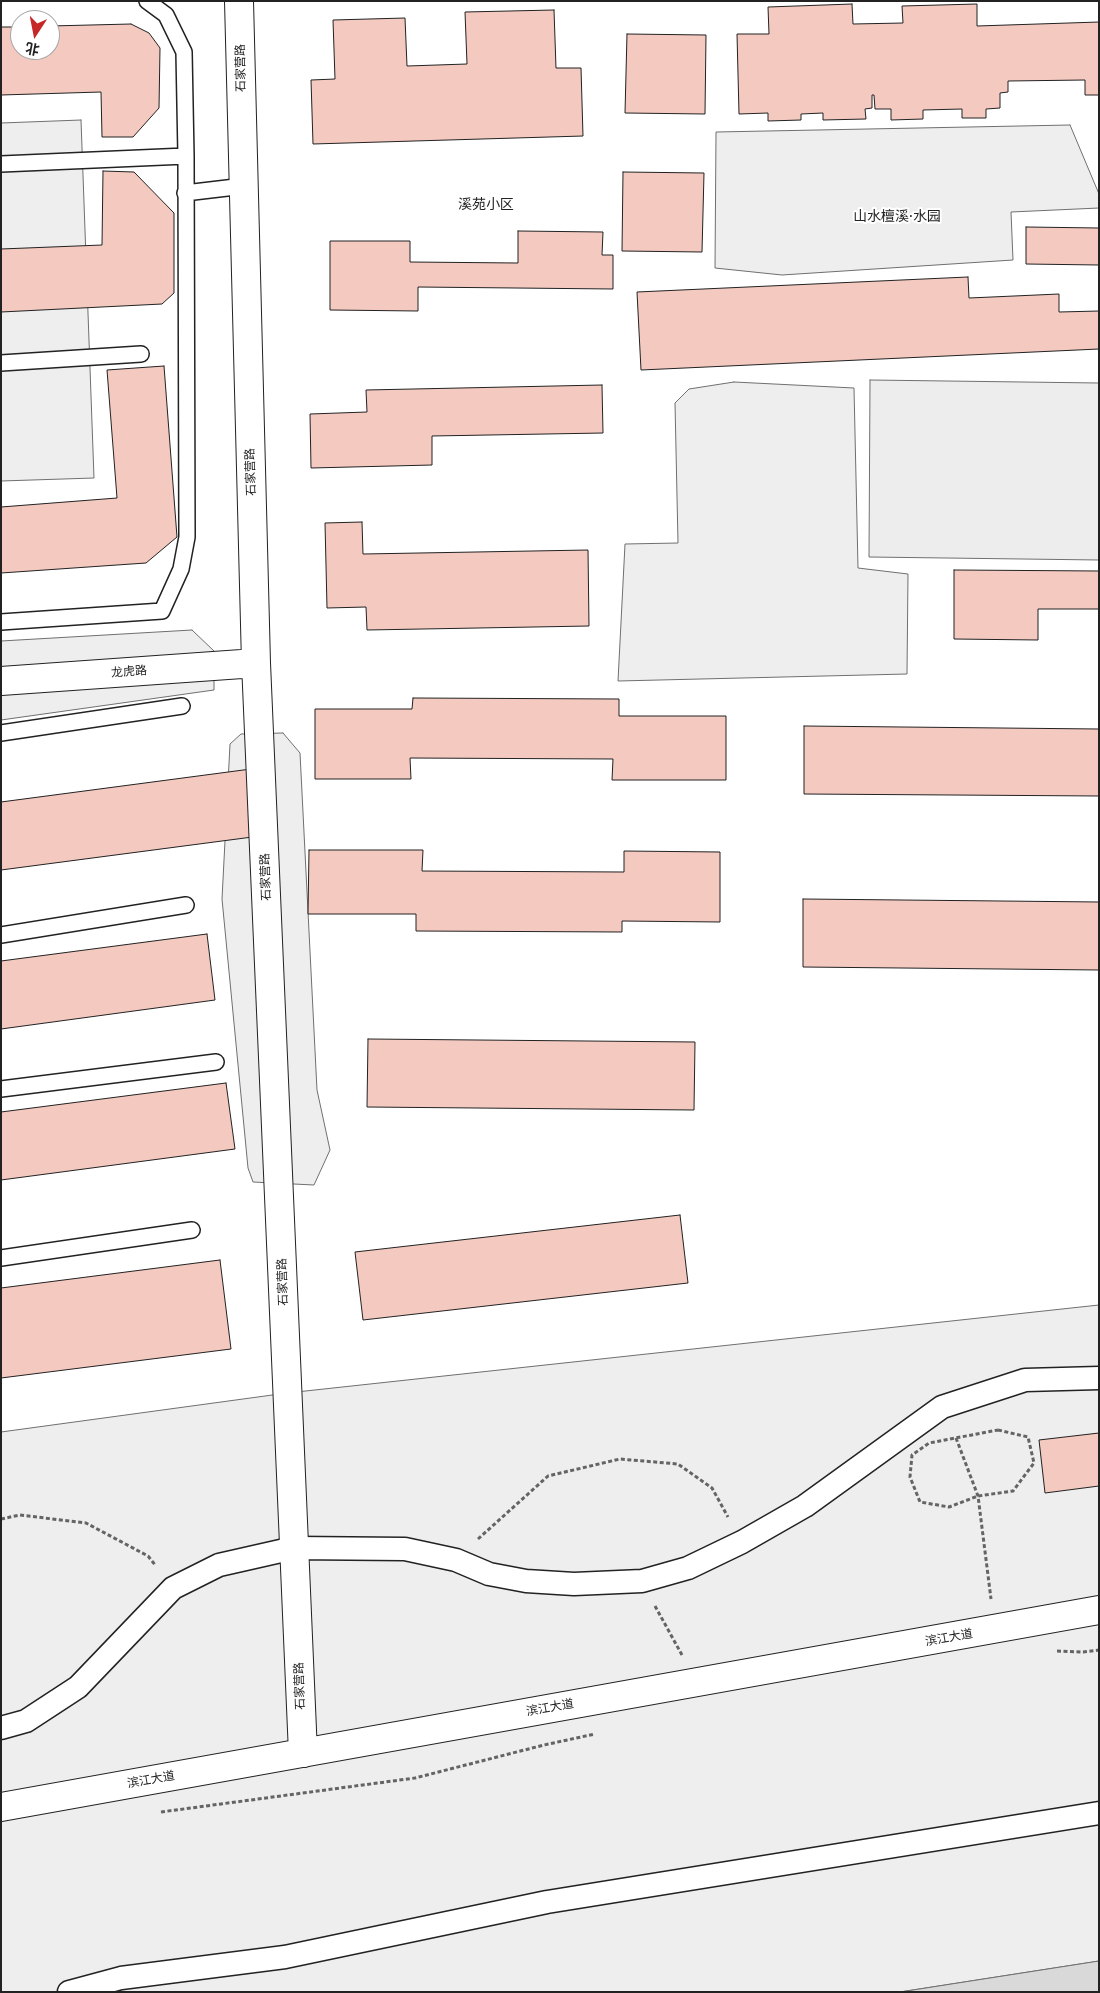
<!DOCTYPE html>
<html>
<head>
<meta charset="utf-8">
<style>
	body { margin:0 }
	#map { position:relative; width:1100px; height:1993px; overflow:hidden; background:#fff; font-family:"Noto Sans","Noto Sans SC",sans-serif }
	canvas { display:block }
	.frame { position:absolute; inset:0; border:2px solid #222; pointer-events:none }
	.north { position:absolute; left:10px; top:10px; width:50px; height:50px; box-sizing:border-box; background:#fff; border:1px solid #a7a7a7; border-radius:50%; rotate:191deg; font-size:14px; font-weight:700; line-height:20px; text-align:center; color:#222 }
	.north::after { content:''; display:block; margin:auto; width:18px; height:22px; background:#c62828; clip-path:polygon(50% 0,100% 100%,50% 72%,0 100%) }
</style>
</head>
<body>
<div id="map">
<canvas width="1100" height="1993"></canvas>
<div class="frame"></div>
<div class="north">北</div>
</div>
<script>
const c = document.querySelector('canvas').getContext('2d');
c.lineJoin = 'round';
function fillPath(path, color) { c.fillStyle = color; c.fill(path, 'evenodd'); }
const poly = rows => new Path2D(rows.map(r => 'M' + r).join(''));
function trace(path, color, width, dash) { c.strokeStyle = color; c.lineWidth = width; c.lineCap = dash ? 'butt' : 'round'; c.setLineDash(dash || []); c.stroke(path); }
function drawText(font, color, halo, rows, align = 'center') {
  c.font = font + ' "Noto Sans","Noto Sans SC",sans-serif'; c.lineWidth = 4; c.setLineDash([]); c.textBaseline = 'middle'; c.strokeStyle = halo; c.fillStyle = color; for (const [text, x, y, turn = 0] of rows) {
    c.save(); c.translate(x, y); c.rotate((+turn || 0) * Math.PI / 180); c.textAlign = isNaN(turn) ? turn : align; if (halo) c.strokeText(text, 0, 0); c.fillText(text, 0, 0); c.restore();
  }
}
const green = poly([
	[81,120,94,478,1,481,1,123,81,120],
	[1070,125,1099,194,1099,208,1011,212,1013,260,782,275,715,268,716,132,1070,125],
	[734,382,854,388,858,568,908,574,907,674,618,681,625,544,678,543,675,403,689,389,734,382],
	[192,630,214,651,214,690,1,720,1,641,192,630],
	[283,733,300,753,317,1090,330,1150,314,1185,253,1182,248,1168,222,899,230,744,241,734,283,733],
	[1099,1305,1099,1961,900,1992,1,1992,1,1432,287,1393,1099,1305]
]);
const parking = poly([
	[870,380,1099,383,1099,560,869,557,870,380]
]);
const water = poly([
	[1099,1961,1099,1992,900,1992,1099,1961]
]);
const building = poly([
	[852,4,853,24,903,23,902,6,977,4,977,26,1099,22,1099,95,1085,95,1085,80,1008,81,1008,92,1000,93,1000,108,986,109,986,118,962,118,962,109,923,110,923,119,891,120,891,109,875,109,874,95,872,95,872,108,865,109,866,119,823,120,823,113,801,114,801,120,768,121,768,113,739,114,737,34,769,34,768,7,852,4],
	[554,10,556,68,581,68,583,136,313,144,311,80,335,79,333,20,405,18,407,66,467,64,465,12,554,10],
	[131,24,149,33,160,48,159,108,133,137,102,137,101,92,1,95,1,27,20,27,20,50,50,50,50,26,131,24],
	[627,34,706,35,705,114,625,113,627,34],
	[103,171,134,172,174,213,174,293,162,304,1,312,1,249,102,245,103,171],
	[623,172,704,173,702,252,622,251,623,172],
	[1026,227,1099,228,1099,265,1026,264,1026,227],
	[518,231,603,232,602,255,613,255,613,289,418,287,418,311,330,310,330,241,410,241,410,262,518,263,518,231],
	[968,277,969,298,1059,294,1059,312,1099,311,1099,349,641,370,637,292,968,277],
	[164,366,177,537,146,563,1,573,1,507,117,498,107,370,164,366],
	[602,385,603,433,432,436,432,465,311,468,310,414,367,412,366,390,602,385],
	[362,522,363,554,588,550,589,626,367,630,366,607,327,608,325,523,362,522],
	[954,570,1099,571,1099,609,1038,609,1038,640,954,639,954,570],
	[413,698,619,699,619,716,726,716,726,780,612,780,613,759,410,758,411,779,315,779,315,709,412,709,413,698],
	[804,726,1099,729,1099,796,804,794,804,726],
	[251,769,260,836,1,870,1,802,251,769],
	[309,850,423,850,422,871,624,872,624,851,720,852,720,922,622,921,622,932,416,931,416,914,308,914,309,850],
	[803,899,1099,902,1099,970,803,967,803,899],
	[207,934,215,1000,1,1029,1,961,207,934],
	[368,1039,695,1042,694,1110,367,1107,368,1039],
	[226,1083,235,1149,1,1180,1,1112,226,1083],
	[680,1215,688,1283,363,1320,355,1252,680,1215],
	[220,1260,231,1349,1,1378,1,1288,220,1260],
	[1099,1433,1099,1486,1045,1493,1039,1440,1099,1433]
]);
const path = poly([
	[998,1430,1028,1437,1034,1463,1013,1491,978,1496,949,1507,920,1502,910,1477,912,1455,929,1443,998,1430],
	[956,1438,978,1496,991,1599],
	[1,1519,20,1515,86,1523,148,1556,156,1566],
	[478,1539,548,1476,620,1459,678,1464,712,1488,728,1517],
	[655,1606,682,1655],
	[1057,1651,1083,1652,1099,1650],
	[161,1812,415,1778,544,1745,595,1734]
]);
const service = poly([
	[147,1,166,15,184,52,186,156],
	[1,164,186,156,187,537,181,569,162,611,1,622],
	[185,193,244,186],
	[1,363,141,354],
	[1,733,182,706],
	[1,935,186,905],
	[1,1089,216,1062],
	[1,1258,192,1230]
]);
const pedestrian = poly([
	[1,1728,26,1721,78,1687,173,1588,219,1565,294,1548,405,1549,456,1560,489,1574,526,1581,574,1584,642,1581,688,1568,742,1542,805,1506,942,1407,1025,1380,1099,1378],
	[69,1992,121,1978,285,1957,547,1902,1099,1813]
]);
const minor = poly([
	[239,1,256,663,303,1753],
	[1,681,256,663]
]);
const tertiary = poly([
	[1,1807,1099,1610]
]);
const streetNames = [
	["石家营路",241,68,-91],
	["石家营路",251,472,-92],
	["龙虎路",129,672,-4],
	["石家营路",266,877,-92],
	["石家营路",283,1282,-92],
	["滨江大道",949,1638,-10],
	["石家营路",300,1686,-92],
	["滨江大道",550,1708,-10],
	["滨江大道",151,1780,-10]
];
const neighbourhoodNames = [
	["溪苑小区",486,205],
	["山水檀溪·水园",897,217]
];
fillPath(green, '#eee');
trace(green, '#6f6f6f', 1);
fillPath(parking, '#ededed');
trace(parking, '#6f6f6f', 1);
fillPath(water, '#d9d9d9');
trace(water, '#6f6f6f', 1);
fillPath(building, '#f3c9c0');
trace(building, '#222', 1);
trace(service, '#222', 18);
trace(pedestrian, '#222', 25);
trace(minor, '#222', 30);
trace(tertiary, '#222', 30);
trace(path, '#646464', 3, [4, 2.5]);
trace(service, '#fff', 15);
trace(pedestrian, '#fff', 22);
trace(minor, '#fff', 28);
trace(tertiary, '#fff', 28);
drawText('12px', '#222', '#fff', streetNames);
drawText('14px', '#222', '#fff', neighbourhoodNames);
</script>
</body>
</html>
